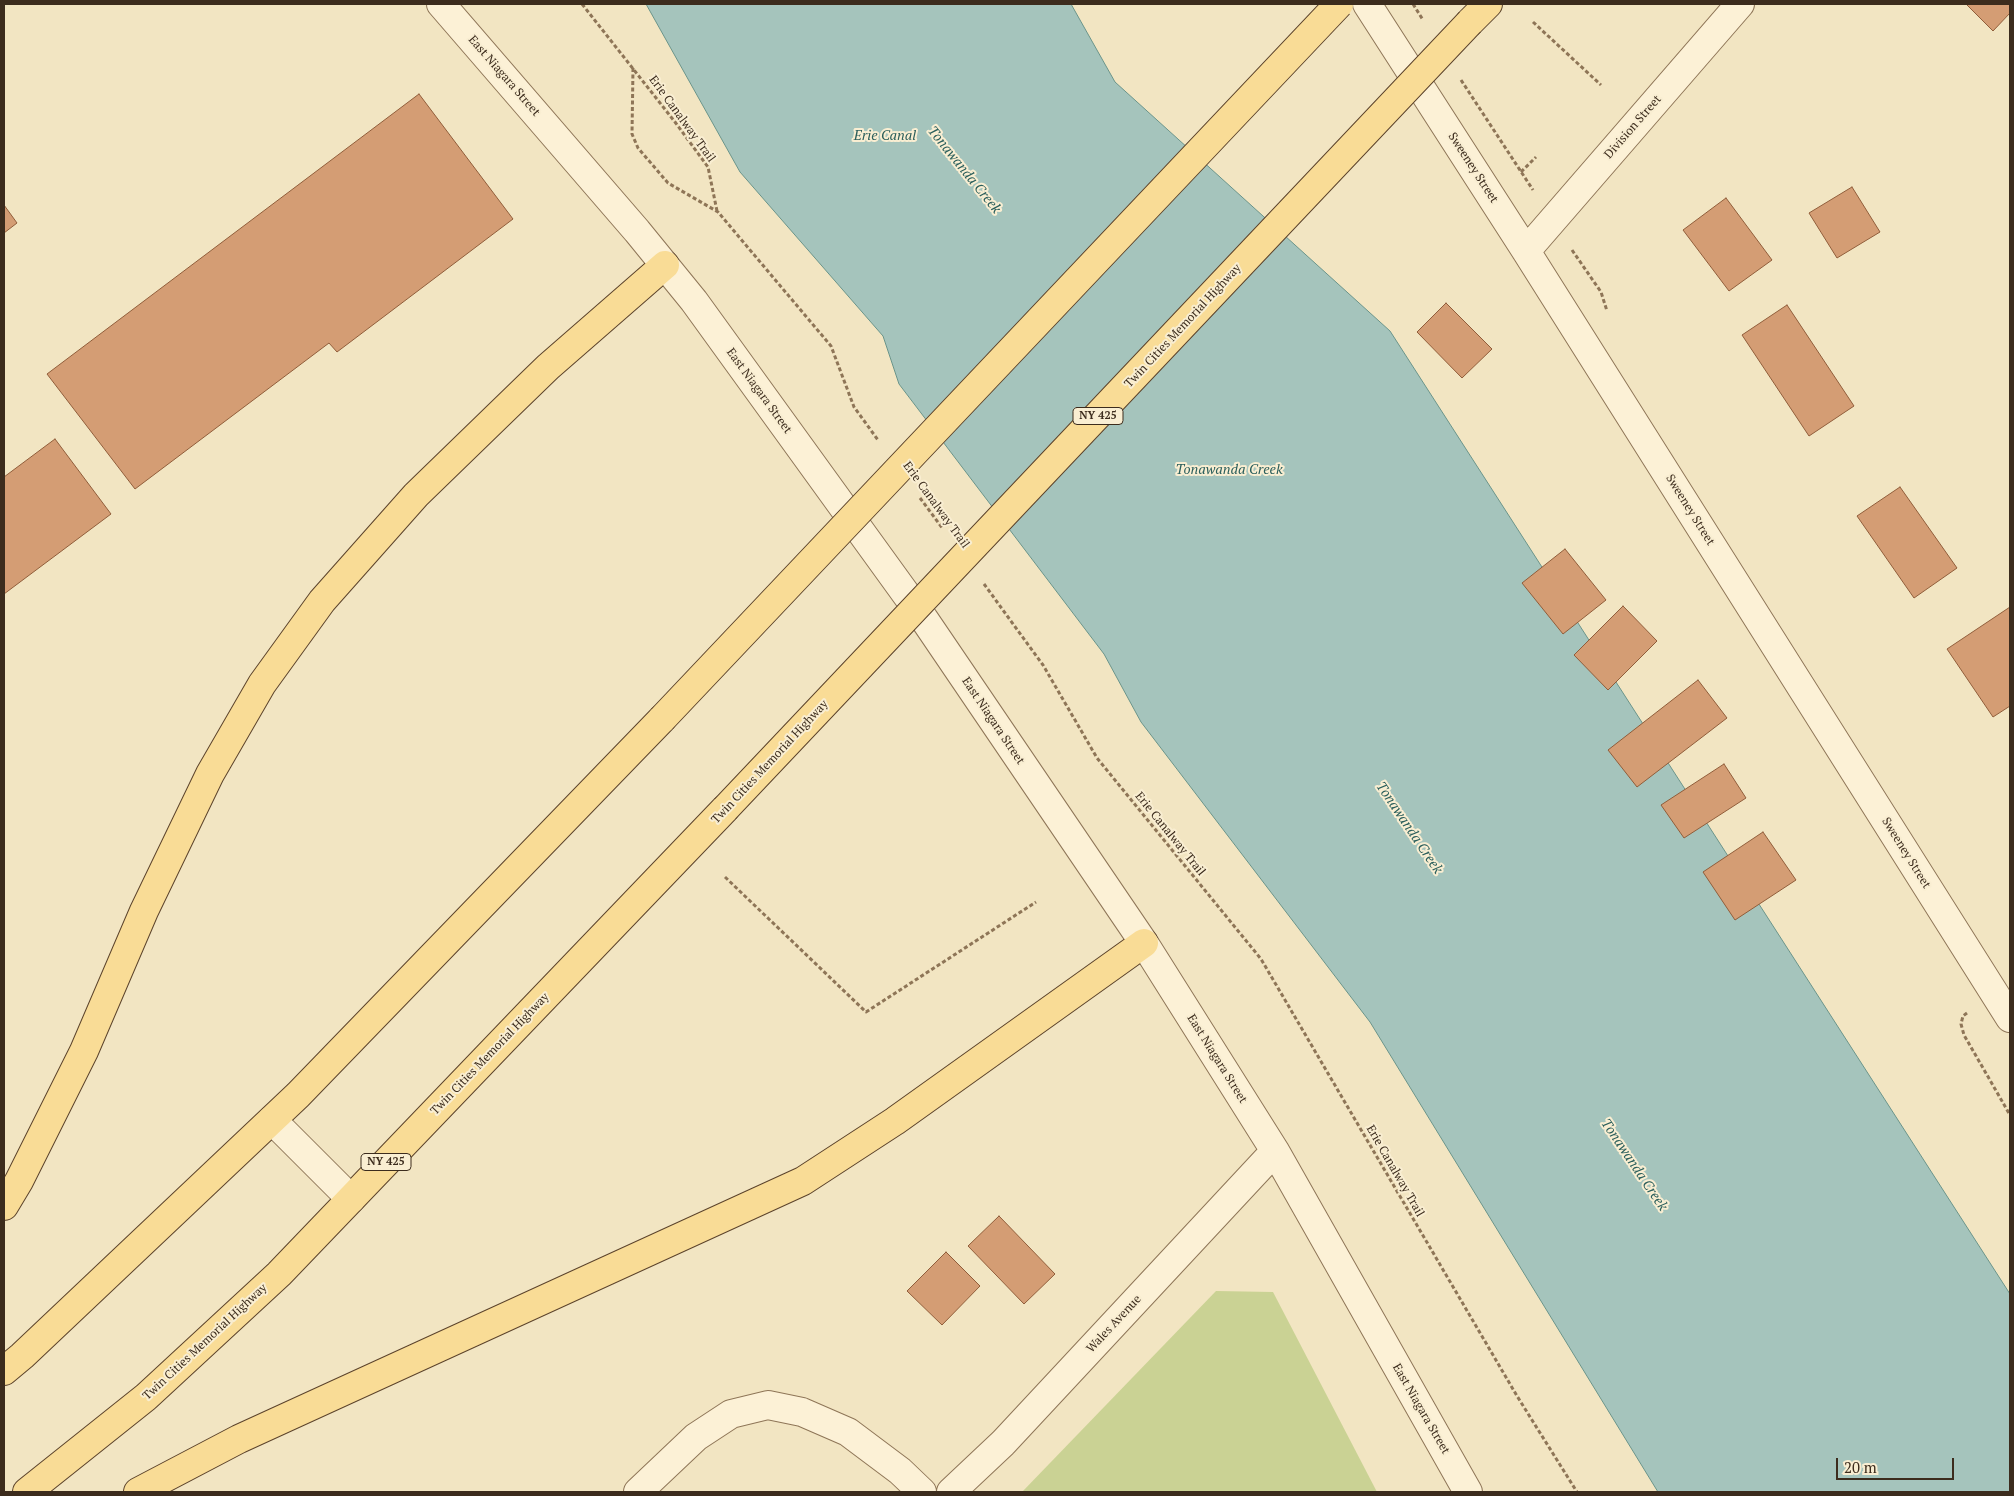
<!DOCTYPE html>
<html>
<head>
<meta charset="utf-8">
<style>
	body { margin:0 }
	#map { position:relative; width:2014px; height:1496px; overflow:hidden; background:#f2e5c2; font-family:"PT Serif",serif }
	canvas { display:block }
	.frame { position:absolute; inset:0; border:5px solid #3c2c1d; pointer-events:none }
	.scale { position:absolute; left:1836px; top:1458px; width:118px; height:22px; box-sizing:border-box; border:2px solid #3c2c1d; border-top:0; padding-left:6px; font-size:15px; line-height:18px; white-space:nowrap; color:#3c2c1d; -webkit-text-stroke:4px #f9eed2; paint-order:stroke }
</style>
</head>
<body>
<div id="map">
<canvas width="2014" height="1496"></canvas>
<div class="frame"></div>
<div class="scale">20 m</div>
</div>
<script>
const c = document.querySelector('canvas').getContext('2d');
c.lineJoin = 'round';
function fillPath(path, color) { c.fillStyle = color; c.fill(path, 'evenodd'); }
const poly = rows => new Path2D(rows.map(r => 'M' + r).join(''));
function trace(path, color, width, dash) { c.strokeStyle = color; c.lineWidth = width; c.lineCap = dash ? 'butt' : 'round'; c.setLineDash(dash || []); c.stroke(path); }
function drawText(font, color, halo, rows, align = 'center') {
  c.font = font + ' "PT Serif",serif'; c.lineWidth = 4; c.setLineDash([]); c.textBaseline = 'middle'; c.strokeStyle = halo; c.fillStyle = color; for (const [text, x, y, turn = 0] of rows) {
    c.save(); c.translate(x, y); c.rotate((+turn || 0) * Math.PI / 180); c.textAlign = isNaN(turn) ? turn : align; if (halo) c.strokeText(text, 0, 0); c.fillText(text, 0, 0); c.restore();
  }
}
const green = poly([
	[1216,1291,1273,1292,1377,1492,1022,1492]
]);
const water = poly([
	[646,4,1071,4,1115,82,1390,331,2010,1294,2010,1492,1658,1492,1370,1022,1141,722,1104,654,899,384,883,336,740,172,646,4]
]);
const building = poly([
	[1966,4,2010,4,2010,13,1993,31,1966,4],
	[419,94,513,219,337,352,329,343,135,489,47,374,419,94],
	[1852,187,1880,232,1837,258,1809,213,1852,187],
	[1726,198,1772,260,1729,291,1683,230,1726,198],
	[4,205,17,223,4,233,4,205],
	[1446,303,1492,349,1462,378,1417,332,1446,303],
	[1787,305,1854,406,1809,436,1742,335,1787,305],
	[55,439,111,514,4,594,4,477,55,439],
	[1900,487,1957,568,1914,598,1857,516,1900,487],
	[1565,549,1606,600,1563,634,1522,583,1565,549],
	[1623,606,1657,641,1608,690,1574,655,1623,606],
	[2010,607,2010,706,1993,717,1947,649,2010,607],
	[1698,680,1727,718,1637,787,1608,750,1698,680],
	[1724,764,1746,798,1684,838,1661,805,1724,764],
	[1763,832,1796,880,1735,920,1703,872,1763,832],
	[999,1216,1055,1274,1024,1304,968,1246,999,1216],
	[946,1252,980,1286,942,1325,907,1291,946,1252]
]);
const path = poly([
	[582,4,675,122,708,167,717,211],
	[1413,4,1423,20],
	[1533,22,1601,85],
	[633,68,632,134,638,148,668,183,718,212,831,346,854,407,878,440],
	[1461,80,1533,190],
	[1521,172,1536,157],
	[1572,250,1601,292,1607,311],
	[920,498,943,529],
	[984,584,1043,665,1097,758,1261,959,1517,1396,1577,1492],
	[725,877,866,1012,1036,902],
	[1967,1013,1963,1016,1961,1024,1964,1035,2010,1115]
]);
const minor = poly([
	[441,4,637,231,694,301,924,619,1144,943,1275,1151,1468,1492],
	[1367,4,1526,251,2010,1018],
	[1526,251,1740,4],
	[272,1120,351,1199],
	[638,1492,696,1437,731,1414,768,1405,802,1412,848,1432,900,1471,922,1492],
	[951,1492,1003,1443,1275,1151]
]);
const major = poly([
	[1470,22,1488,4],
	[4,1206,19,1181,84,1051,144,911,210,774,262,684,322,601,416,495,548,367,665,265],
	[4,1371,22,1356,298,1095,662,719],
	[27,1492,146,1397,279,1274,725,809],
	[138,1492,239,1439,803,1181,895,1121,1144,943]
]);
const majorBridge = poly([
	[662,719,1339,4],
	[725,809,1470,22]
]);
const shields = [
	[1098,416,50],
	[386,1162,50]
];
const shieldNames = [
	["NY 425",1098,416],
	["NY 425",386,1162]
];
const streetNames = [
	["East Niagara Street",504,76,49],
	["Erie Canalway Trail",682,119,54],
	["Division Street",1633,127,-49],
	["Sweeney Street",1473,168,57],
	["Twin Cities Memorial Highway",1183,326,-47],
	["East Niagara Street",759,391,54],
	["Erie Canalway Trail",936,505,54],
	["Sweeney Street",1690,510,58],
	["East Niagara Street",993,721,56],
	["Twin Cities Memorial Highway",770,762,-47],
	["Erie Canalway Trail",1170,834,51],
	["Sweeney Street",1906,853,58],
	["Twin Cities Memorial Highway",490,1054,-46],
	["East Niagara Street",1217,1059,58],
	["Erie Canalway Trail",1395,1171,60],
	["Wales Avenue",1114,1324,-47],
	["Twin Cities Memorial Highway",205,1342,-43],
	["East Niagara Street",1421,1409,60]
];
const waterNames = [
	["Erie Canal",885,136],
	["Tonawanda Creek",964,170,51],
	["Tonawanda Creek",1229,470],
	["Tonawanda Creek",1409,828,56],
	["Tonawanda Creek",1634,1165,56]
];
fillPath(green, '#cad294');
fillPath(water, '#a5c4bc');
trace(water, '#6a948a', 1);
fillPath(building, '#d49d74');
trace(building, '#905d3a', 1);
trace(minor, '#8e7557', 30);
trace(major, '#5c432b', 30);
trace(path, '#8e7557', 3, [4, 2.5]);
trace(minor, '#fcf1d6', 28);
trace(major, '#f9dc96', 28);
trace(majorBridge, '#5c432b', 30, []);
trace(majorBridge, '#f9dc96', 28);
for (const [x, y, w] of shields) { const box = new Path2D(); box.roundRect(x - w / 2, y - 8.5, w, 17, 4); c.fillStyle = '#f9eed2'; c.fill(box); trace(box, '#3c2c1d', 1); }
drawText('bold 11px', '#3c2c1d', null, shieldNames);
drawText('12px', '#3c2c1d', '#f9eed2', streetNames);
drawText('italic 14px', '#2a5e5b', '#f9eed2', waterNames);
</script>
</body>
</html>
